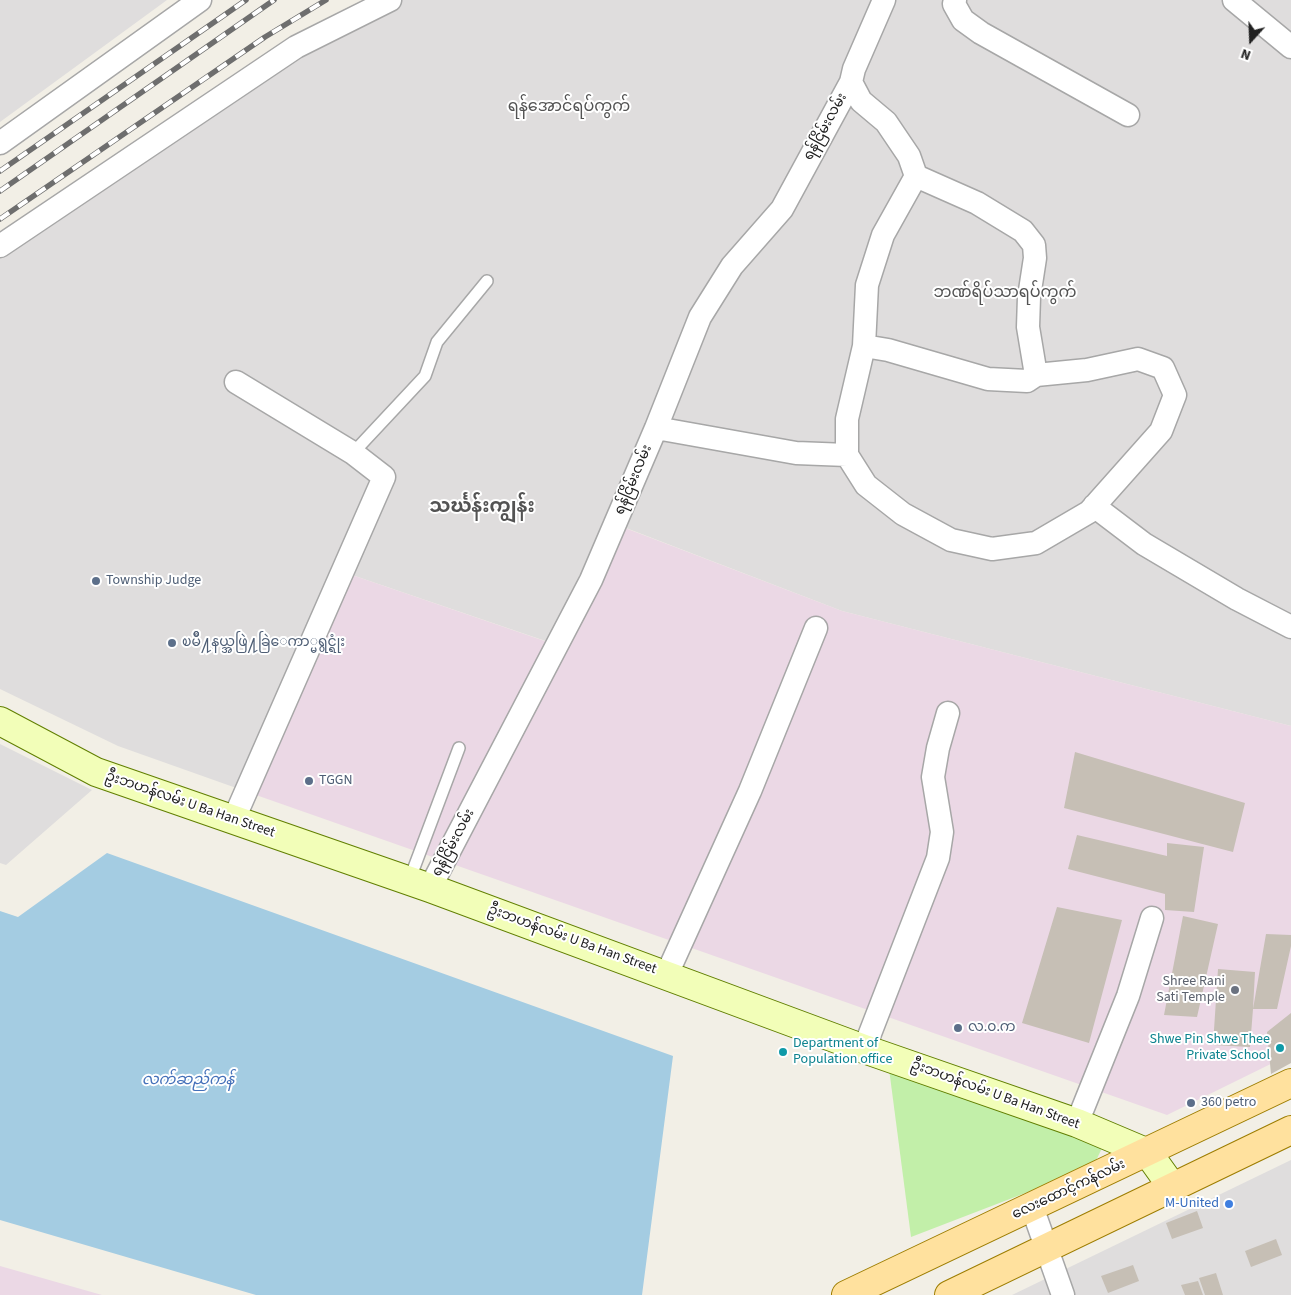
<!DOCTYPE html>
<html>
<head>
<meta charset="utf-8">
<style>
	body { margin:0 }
	#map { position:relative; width:1291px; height:1295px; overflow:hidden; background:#f2efe6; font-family:"Source Sans 3",sans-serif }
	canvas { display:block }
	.north { position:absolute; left:1226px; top:15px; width:50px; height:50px; -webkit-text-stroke:4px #fff; paint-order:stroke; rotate:200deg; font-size:14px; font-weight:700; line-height:20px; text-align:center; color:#202020 }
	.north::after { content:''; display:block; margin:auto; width:18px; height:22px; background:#202020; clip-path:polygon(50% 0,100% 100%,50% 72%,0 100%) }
</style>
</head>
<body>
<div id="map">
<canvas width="1291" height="1295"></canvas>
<div class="north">N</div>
</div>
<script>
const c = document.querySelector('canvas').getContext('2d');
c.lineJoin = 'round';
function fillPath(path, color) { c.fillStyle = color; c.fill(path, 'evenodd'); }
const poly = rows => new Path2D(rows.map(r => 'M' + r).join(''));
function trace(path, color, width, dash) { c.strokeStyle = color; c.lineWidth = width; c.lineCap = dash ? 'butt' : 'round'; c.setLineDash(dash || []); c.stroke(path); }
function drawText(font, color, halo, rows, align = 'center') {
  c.font = font + ' "Source Sans 3","Noto Sans Myanmar",sans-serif'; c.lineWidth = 4; c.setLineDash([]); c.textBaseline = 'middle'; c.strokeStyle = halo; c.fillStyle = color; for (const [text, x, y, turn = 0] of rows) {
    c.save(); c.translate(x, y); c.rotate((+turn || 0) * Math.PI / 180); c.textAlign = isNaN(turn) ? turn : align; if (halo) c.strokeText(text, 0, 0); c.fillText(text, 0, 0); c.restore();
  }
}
const residential = poly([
	[0,0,167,0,0,122],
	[364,0,1291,0,1291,726,842,611,626,528,569,649,352,575,256,795,118,746,0,689,0,233,286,41],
	[0,744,92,790,6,865,0,863],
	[1291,1160,1291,1295,1012,1295]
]);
const industrial = poly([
	[625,528,842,611,1291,726,1291,1054,1167,1115,256,795,352,575,568,649],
	[0,1266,102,1295,0,1295]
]);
const grass = poly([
	[888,1061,1102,1148,1093,1167,911,1237]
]);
const water = poly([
	[107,853,673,1056,642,1295,256,1295,0,1220,0,911,18,917]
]);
const building = poly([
	[1075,752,1245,803,1233,852,1064,808],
	[1077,835,1167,856,1167,843,1204,847,1194,912,1165,910,1165,894,1068,869],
	[1057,907,1122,920,1089,1043,1022,1023],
	[1183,916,1218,924,1197,1017,1164,1015],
	[1266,934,1291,935,1291,946,1277,1009,1253,1009,1250,1047,1213,1045,1218,969,1255,972,1253,1009],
	[1291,1013,1291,1063,1271,1074,1267,1032],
	[1197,1211,1203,1228,1172,1239,1166,1223],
	[1276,1239,1282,1255,1251,1267,1245,1251],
	[1133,1265,1139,1281,1108,1293,1101,1276],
	[1216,1273,1223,1295,1205,1295,1199,1278],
	[1198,1281,1203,1295,1185,1295,1181,1285]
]);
const lane = poly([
	[353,453,425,376,437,342,487,281],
	[409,881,459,748]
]);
const street = poly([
	[884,0,854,69,851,82,861,101,886,122,909,156,916,176,977,203,1023,231,1034,245,1035,258,1029,297,1028,327,1036,375],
	[955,0,954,4,963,20,981,33,1128,115],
	[1234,0,1291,47],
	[0,143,200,0],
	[0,246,296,47,390,0],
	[864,346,888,350,988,379,1027,381,1036,375,1087,370,1138,359,1163,368,1175,395,1161,431,1089,512,1036,543,992,549,951,540,903,514,866,485,847,455,847,419,864,346,867,285,883,235,916,176],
	[656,428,796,453,847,455],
	[1094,506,1144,544,1237,599,1291,627],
	[233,821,384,477,353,453,236,382],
	[430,888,591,580,656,428,700,317,732,266,782,209,851,82],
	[667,974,750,791,816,628],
	[864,1049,938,858,942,832,933,777,938,748,948,713],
	[1077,1123,1128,996,1152,918],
	[1032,1207,1063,1295]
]);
const secondary = poly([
	[0,721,96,772,430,888,864,1049,1077,1123,1148,1153,1173,1188]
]);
const primary = poly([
	[846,1295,1291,1083],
	[949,1295,1291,1130]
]);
const rail = poly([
	[0,171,246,0],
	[0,191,274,0],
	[0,219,265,37,326,0]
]);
const markers = [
	[96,581,5,"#5c6f8a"],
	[172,643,5,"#5c6f8a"],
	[309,781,5,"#5c6f8a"],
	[1235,990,5,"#6b7280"],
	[958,1028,5,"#5c6f8a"],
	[1280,1048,5,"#0f9aa8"],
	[783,1052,5,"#0f9aa8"],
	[1191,1103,5,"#5c6f8a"],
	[1229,1204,5,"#3f7fe0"]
];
const streetNames = [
	["ရန်ငြိမ်းလမ်း",826,127,-61],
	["ရန်ငြိမ်းလမ်း",634,480,-67],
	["ဦးဘဟန်လမ်း U Ba Han Street",190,805,19],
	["ရန်ငြိမ်းလမ်း",454,843,-62],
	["ဦးဘဟန်လမ်း U Ba Han Street",572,940,20],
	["ဦးဘဟန်လမ်း U Ba Han Street",995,1095,20],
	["လေးထောင့်ကန်လမ်း",1069,1190,-25]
];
const serviceNames = [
	["Township Judge",106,581],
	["ၿမိဳ႔နယ္အဖြဲ႔ခြဲေကာ္မရွင္ရုံး",182,643],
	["TGGN",319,781],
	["လ.၀.က",968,1028],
	["360 petro",1201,1103]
];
const worshipNames = [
	["Shree Rani",1225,982],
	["Sati Temple",1225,998]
];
const cultureNames = [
	["Shwe Pin Shwe Thee",1270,1040],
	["Private School",1270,1056],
	["Department of",793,1044,"left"],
	["Population office",793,1060,"left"]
];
const shopNames = [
	["M-United",1219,1204]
];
const waterNames = [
	["လက်ဆည်ကန်",188,1081]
];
const quarterNames = [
	["ရန်အောင်ရပ်ကွက်",569,107],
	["ဘဏ်ရိပ်သာရပ်ကွက်",1005,293]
];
const districtNames = [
	["သင်္ဃန်းကျွန်း",482,508]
];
fillPath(residential, '#dfdddd');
fillPath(industrial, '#ebd8e5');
fillPath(grass, '#c2efa9');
fillPath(water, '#a4cce2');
fillPath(building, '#c6bfb5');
trace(lane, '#a7a7a7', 14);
trace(street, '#a7a7a7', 25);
trace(secondary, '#617f00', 30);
trace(primary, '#9d7d00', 30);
trace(lane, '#fff', 11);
trace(street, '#fff', 22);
trace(secondary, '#f2feb8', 28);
trace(primary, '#ffe19e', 28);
trace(rail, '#6e6e6e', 5.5);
trace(rail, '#fff', 4, [11]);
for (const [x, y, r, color] of markers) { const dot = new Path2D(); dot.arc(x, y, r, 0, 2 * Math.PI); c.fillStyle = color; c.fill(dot); trace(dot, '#fff', 2); }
drawText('14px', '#202020', '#fff', streetNames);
drawText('14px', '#4e5e75', '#fff', serviceNames, 'left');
drawText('14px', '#5b616d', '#fff', worshipNames, 'right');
drawText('14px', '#0d838f', '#fff', cultureNames, 'right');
drawText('14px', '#366cbe', '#fff', shopNames, 'right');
drawText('italic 15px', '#4470b9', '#fff', waterNames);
drawText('16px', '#535353', '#fff', quarterNames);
drawText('bold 19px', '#535353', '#fff', districtNames);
</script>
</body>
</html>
